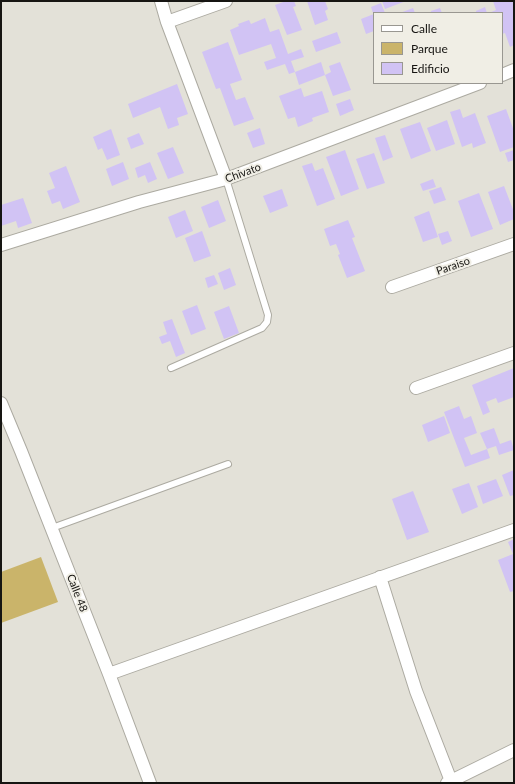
<!DOCTYPE html>
<html>
<head>
<meta charset="utf-8">
<style>
	body { margin:0 }
	#map { position:relative; width:515px; height:784px; overflow:hidden; background:#e3e1d8; font-family:Lato,sans-serif }
	canvas { display:block }
	.frame { position:absolute; inset:0; border:2px solid #161512; pointer-events:none }
	.legend { position:absolute; left:373px; top:12px; width:130px; height:72px; box-sizing:border-box; background:#f0eee5; border:1px solid #999791; margin:0; padding:5px 7px; list-style:none; font-size:12px; color:#161512 }
	.legend li { display:flex; align-items:center; gap:8px; height:20px }
	.legend b { width:20px; border:1px solid #999791 }
</style>
</head>
<body>
<div id="map">
<canvas width="515" height="784"></canvas>
<div class="frame"></div>
<ul class="legend">
<li><b style="height:5px;background:#fff"></b>Calle</li>
<li><b style="height:11px;background:#cab46a"></b>Parque</li>
<li><b style="height:11px;background:#d1c3f4"></b>Edificio</li>
</ul>
</div>
<script>
const c = document.querySelector('canvas').getContext('2d');
c.lineJoin = 'round';
function fillPath(path, color) { c.fillStyle = color; c.fill(path, 'evenodd'); }
const poly = rows => new Path2D(rows.map(r => 'M' + r).join(''));
function trace(path, color, width, dash) { c.strokeStyle = color; c.lineWidth = width; c.lineCap = dash ? 'butt' : 'round'; c.setLineDash(dash || []); c.stroke(path); }
function drawText(font, color, halo, rows, align = 'center') {
  c.font = font + ' Lato,sans-serif'; c.lineWidth = 4; c.setLineDash([]); c.textBaseline = 'middle'; c.strokeStyle = halo; c.fillStyle = color; for (const [text, x, y, turn = 0] of rows) {
    c.save(); c.translate(x, y); c.rotate((+turn || 0) * Math.PI / 180); c.textAlign = isNaN(turn) ? turn : align; if (halo) c.strokeText(text, 0, 0); c.fillText(text, 0, 0); c.restore();
  }
}
const green = poly([
	[41,557,58,602,1,623,1,572]
]);
const building = poly([
	[286,1,294,1,296,6,293,7,302,30,287,35,275,5],
	[307,1,325,1,328,9,325,11,328,20,315,25],
	[382,1,406,1,385,9],
	[493,1,514,1,514,45,510,47,505,33,502,34,502,13,489,13,496,10],
	[381,3,385,13,373,13,371,7],
	[485,7,487,13,476,13,476,11],
	[413,8,415,13,400,13],
	[440,8,442,13,431,13,431,11],
	[374,14,374,31,366,34,361,19],
	[265,18,270,32,279,29,288,54,301,49,304,57,291,61,295,72,289,74,285,64,267,70,264,62,276,58,271,44,239,55,230,30,239,26,238,24,249,20,251,24],
	[337,32,341,43,316,52,312,41],
	[228,42,242,80,230,84,236,100,245,97,254,119,234,126,220,88,216,89,202,52],
	[321,62,325,75,299,85,295,72],
	[340,62,351,90,333,96,325,75,331,72,329,66],
	[177,84,188,114,177,118,179,125,168,129,160,107,133,118,128,104],
	[301,88,304,97,322,91,329,112,312,118,313,121,298,127,295,117,288,119,279,96],
	[350,99,354,110,340,116,336,104],
	[460,109,463,118,475,113,486,143,473,148,472,143,462,147,450,112],
	[506,109,514,131,514,147,500,152,487,116],
	[447,120,455,144,436,151,427,128],
	[420,122,431,151,411,159,400,129],
	[260,128,265,144,253,148,247,133],
	[111,129,120,155,107,160,102,148,98,150,93,137],
	[139,133,144,144,131,149,127,138],
	[385,135,393,157,383,161,375,138],
	[173,147,184,173,168,179,157,153],
	[345,150,359,189,341,196,326,157],
	[514,150,514,160,508,162,505,153],
	[374,153,385,183,367,189,356,159],
	[123,162,129,179,112,186,106,169],
	[150,162,157,179,148,183,145,175,138,178,135,168],
	[312,163,315,171,323,168,335,199,317,206,302,166],
	[66,166,80,202,63,209,60,201,52,204,47,191,55,188,49,173],
	[433,179,436,187,423,191,420,184],
	[504,186,514,212,514,219,500,225,488,192],
	[441,187,446,200,434,204,429,191],
	[282,189,288,206,270,213,263,196],
	[479,193,493,229,471,237,458,201],
	[23,198,32,223,18,228,16,221,1,226,1,205],
	[218,200,226,221,209,228,201,207],
	[185,210,193,231,176,238,168,217],
	[429,211,438,237,423,242,414,217],
	[348,220,355,237,352,238,365,271,347,278,338,255,340,254,336,244,330,246,324,229],
	[202,231,211,256,194,262,185,238],
	[448,231,452,241,442,245,438,234],
	[230,268,236,285,224,290,218,273],
	[214,275,218,284,208,288,205,278],
	[197,305,206,329,191,335,182,311],
	[229,306,239,333,224,339,214,312],
	[172,319,185,353,176,357,170,341,162,344,159,337,167,334,163,322],
	[514,368,514,397,498,403,496,398,486,402,490,412,483,415,472,385],
	[459,406,464,419,471,416,477,433,464,438,471,455,487,449,490,458,465,467,444,412],
	[444,416,450,433,428,442,422,425],
	[494,428,500,444,511,440,514,450,499,455,496,446,487,449,480,433],
	[514,470,514,495,510,496,502,475],
	[496,479,503,496,483,504,477,486],
	[469,483,478,507,462,514,452,489],
	[413,491,429,532,407,540,392,499],
	[514,539,514,591,510,592,498,560,513,554,508,542]
]);
const lane = poly([
	[171,368,262,328,267,322,268,315,226,179],
	[52,528,228,464]
]);
const street = poly([
	[161,1,167,22,226,179],
	[167,22,226,1],
	[502,75,514,70],
	[1,245,139,202,226,179,480,83],
	[392,287,514,244],
	[416,388,514,353],
	[1,403,21,451,109,674,150,783],
	[380,577,416,691,451,781],
	[109,674,514,530],
	[447,783,514,750]
]);
const streetNames = [
	["Chivato",243,173,-20],
	["Paraiso",453,266,-19],
	["Calle 48",77,593,69]
];
fillPath(green, '#cab46a');
fillPath(building, '#d1c3f4');
trace(lane, '#acaaa1', 8);
trace(street, '#acaaa1', 14);
trace(lane, '#fff', 6);
trace(street, '#fff', 12);
drawText('11px', '#161512', '#f0eee5', streetNames);
</script>
</body>
</html>
